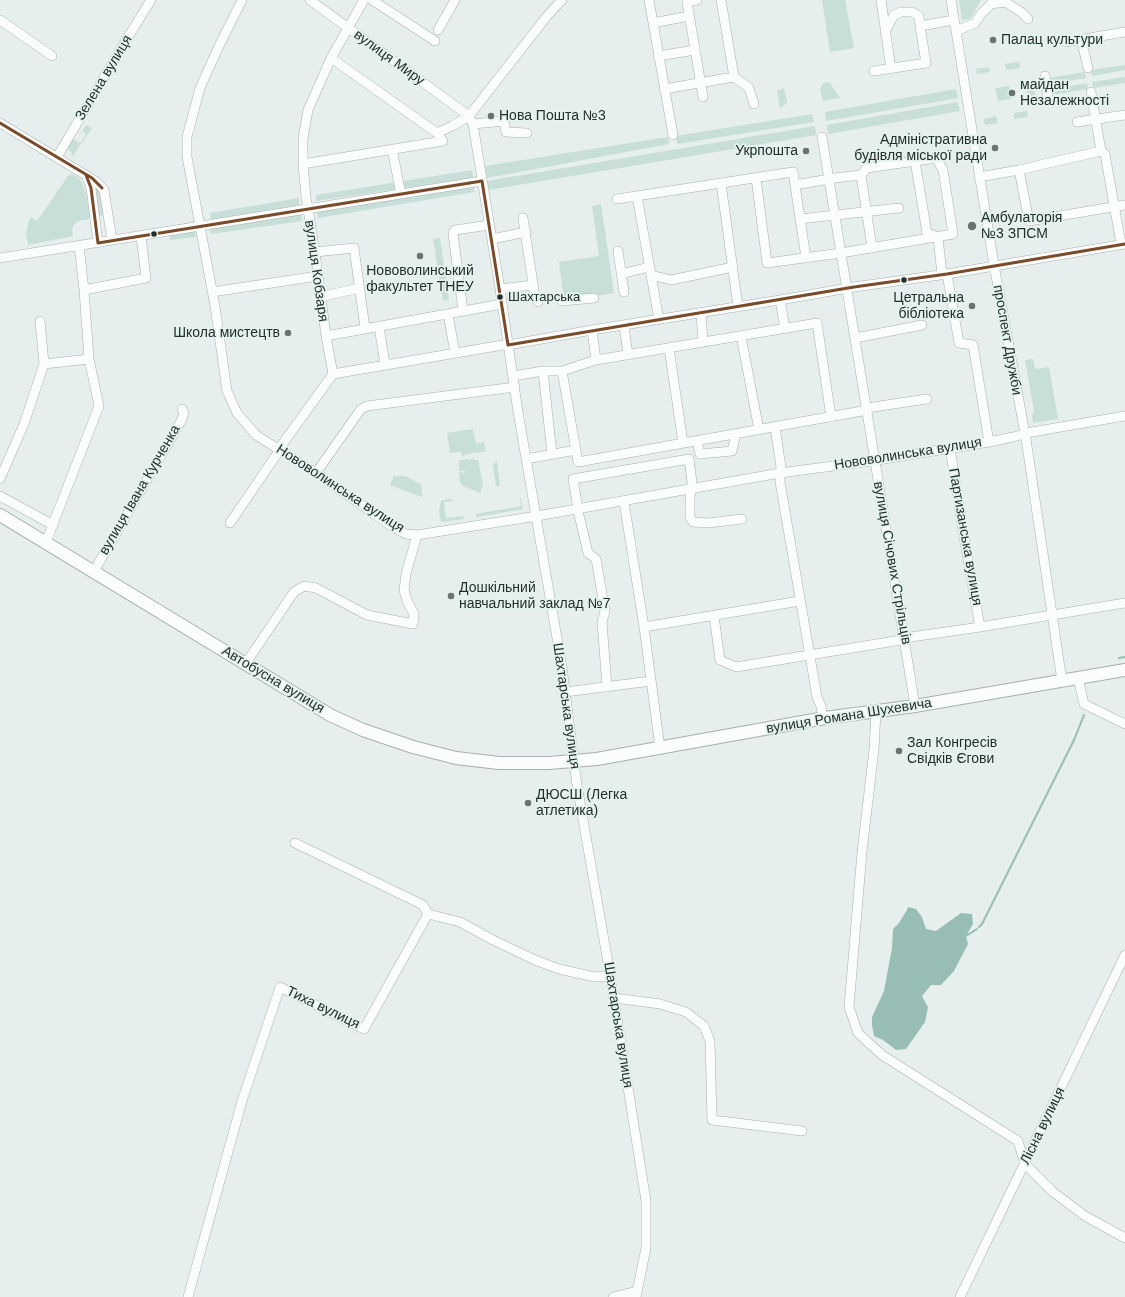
<!DOCTYPE html>
<html>
<head>
<meta charset="utf-8">
<style>
	body { margin:0 }
	canvas { display:block; background:#e6efed }
</style>
</head>
<body>
<canvas width="1125" height="1297"></canvas>
<script>
const c = document.querySelector('canvas').getContext('2d');
c.lineJoin = 'round';
function fillPath(path, color) { c.fillStyle = color; c.fill(path, 'evenodd'); }
const poly = rows => new Path2D(rows.map(r => 'M' + r).join(''));
function trace(path, color, width, dash) { c.strokeStyle = color; c.lineWidth = width; c.lineCap = dash ? 'butt' : 'round'; c.setLineDash(dash || []); c.stroke(path); }
function drawText(font, color, halo, rows, align = 'center') {
  c.font = font + ' Helvetica,sans-serif'; c.lineWidth = 3.5; c.setLineDash([]); c.textBaseline = 'middle'; c.strokeStyle = halo; c.fillStyle = color; for (const [text, x, y, turn = 0] of rows) {
    c.save(); c.translate(x, y); c.rotate((+turn || 0) * Math.PI / 180); c.textAlign = isNaN(turn) ? turn : align; if (halo) c.strokeText(text, 0, 0); c.fillText(text, 0, 0); c.restore();
  }
}
const green = poly([
	[822,0,845,0,854,48,830,52],
	[959,0,981,0,970,19,962,20],
	[1019,62,1020,68,1006,70,1005,64],
	[1125,65,1125,70,1092,76,1091,70],
	[989,67,990,72,977,74,976,69],
	[1085,72,1086,78,1048,84,1047,78],
	[1125,77,1125,83,1093,88,1092,82],
	[1033,80,1035,98,1028,99,1026,81],
	[825,82,830,83,840,98,823,101,820,88],
	[1087,83,1088,89,1050,95,1049,94,1058,88],
	[1009,86,1011,99,998,101,995,88],
	[784,88,787,102,780,109,777,91],
	[956,89,958,98,826,121,825,112],
	[958,102,960,111,828,134,827,125],
	[1027,111,1028,117,1014,119,1014,113],
	[812,114,814,122,677,144,676,136],
	[996,116,998,123,985,125,984,119],
	[86,125,92,128,73,156,71,155,72,152,67,149,72,139,81,143,86,134,82,131],
	[815,126,816,135,489,190,487,181],
	[668,137,669,144,487,178,485,166],
	[472,170,473,178,316,201,316,195],
	[72,174,80,179,86,193,90,219,81,220,75,223,72,229,73,236,28,245,26,234,29,220,31,217,37,221,68,176],
	[473,185,474,192,318,218,317,210],
	[99,188,107,215,98,216,95,191,96,189],
	[299,198,299,205,211,220,210,213],
	[601,204,614,293,564,301,559,262,599,256,592,206],
	[301,213,302,221,211,234,210,225],
	[195,230,196,237,170,240,169,235],
	[440,238,449,300,443,301,433,239],
	[1033,359,1035,369,1049,367,1058,419,1033,423,1032,416,1034,411,1025,360],
	[473,429,476,444,484,442,486,451,476,453,475,452,462,456,461,452,450,453,447,433],
	[474,458,474,460,478,460,483,485,480,493,463,486,460,483,459,472,464,473,466,471,459,471,459,460,468,459,469,460],
	[497,461,500,486,496,486,493,465],
	[394,476,405,476,422,485,422,497,390,485],
	[520,497,521,498,523,509,476,517,476,514,521,506],
	[447,499,455,501,444,502,446,518,463,516,464,519,441,522,439,511,441,501]
]);
const water = poly([
	[908,907,916,909,922,917,926,929,936,931,961,913,972,914,973,924,966,936,968,944,954,971,941,985,931,985,922,996,928,1007,925,1022,906,1049,896,1050,883,1040,874,1036,872,1025,872,1017,884,991,892,948,893,929,899,923,907,910]
]);
const stream = poly([
	[1119,658,1125,657],
	[979,927,982,924,1074,740,1084,715],
	[966,936,977,929]
]);
const minor = poly([
	[242,0,219,46,200,88,187,137,187,157,215,306,227,391,237,413,256,435,316,473,393,527,406,534,417,535,537,516,780,473,871,461,989,442,1013,437,1032,432,1125,416],
	[310,0,469,116,473,124,500,289,518,412,562,667,577,785,611,980,646,1201,646,1248,636,1297],
	[372,0,435,41],
	[649,0,673,135],
	[697,0,687,2,703,97],
	[721,0,734,77,749,88,754,104],
	[881,0,891,69],
	[951,0,994,265,1026,439,1062,681],
	[0,20,52,56],
	[653,23,689,16],
	[438,30,455,0],
	[956,31,975,23,981,14,991,4,1005,2,1021,12,1028,19],
	[885,32,894,15,901,12,912,12,919,16,920,26,954,20],
	[1081,39,1088,68],
	[1066,42,1125,32],
	[658,56,695,50],
	[874,71,926,63,920,26],
	[1045,76,1048,99],
	[664,89,734,77],
	[1091,92,1101,151],
	[1077,122,1125,115],
	[0,123,97,182,104,190,112,240],
	[473,124,504,121,506,132,527,133],
	[437,133,452,126,469,116,547,16,562,0],
	[822,137,915,706],
	[392,149,401,194],
	[57,157,128,37,151,0],
	[915,161,927,233,938,237,942,275],
	[303,164,443,141,437,133,331,58],
	[1019,170,1029,221,1125,205],
	[86,175,91,188,98,243],
	[861,175,872,248],
	[979,177,1019,170,1101,151,1105,154,1121,244],
	[756,178,767,263,841,253,953,234,943,170,936,158,867,168,861,175,835,178,795,185],
	[721,183,738,307],
	[637,196,659,320],
	[617,199,793,172,806,258],
	[523,218,535,297,538,302],
	[800,219,899,208],
	[492,239,526,232],
	[79,245,84,290],
	[618,251,624,292],
	[315,252,354,248,365,328],
	[0,258,482,181],
	[621,274,649,267],
	[947,274,959,343,973,345,989,442],
	[651,275,671,280,733,267],
	[500,289,533,285],
	[212,292,318,276],
	[320,297,359,288],
	[780,300,785,329],
	[562,301,594,298],
	[463,311,453,233,455,230,490,225],
	[701,313,703,342],
	[448,314,455,353],
	[624,325,628,355],
	[379,327,385,364],
	[592,330,596,360],
	[326,336,502,304],
	[741,336,759,430],
	[855,338,922,325],
	[669,348,683,443],
	[44,364,89,359],
	[543,371,552,454],
	[562,371,578,462,862,411,873,407,927,399],
	[333,374,503,345,508,345,592,330,780,300,854,287,947,274,1125,244],
	[513,376,543,371,562,371,596,360,817,323,831,417],
	[775,427,781,467,780,473,780,482,817,697,821,706,822,714,825,718],
	[697,441,700,454,732,451,736,434],
	[950,448,964,537,980,627],
	[526,459,576,450],
	[316,473,361,409,367,406,515,387],
	[0,479,24,424,44,364,40,321],
	[0,496,53,525],
	[624,502,644,627,660,748],
	[230,523,277,454,281,446,333,374,326,336,315,252,306,197,303,164,303,138,308,110,331,58,364,0],
	[46,542,99,406,89,359,84,290,146,278,141,236],
	[94,571,181,421,184,413,182,409],
	[714,616,720,660,736,667,901,640,911,637,980,627,1125,603],
	[644,627,800,601],
	[246,663,294,592,304,586,316,588,367,615,413,624,414,614,407,601,404,590,406,574,417,535],
	[1078,678,1084,704,1125,724],
	[607,687,602,622,605,611,596,559,588,553,579,515,573,479,689,459,692,482,690,497,690,517,693,522,708,523,742,519],
	[565,692,651,681],
	[876,712,874,749,862,852,849,1007,858,1033,882,1055,1018,1141,1025,1164,1053,1192,1085,1216,1125,1238],
	[295,843,423,905,428,914],
	[614,998,660,1004,686,1012,704,1026,710,1041,712,1120,802,1131],
	[188,1297,242,1101,280,987,364,1029,428,914,460,922,493,940,535,960,559,969,595,977,610,976],
	[613,1297,637,1291],
	[960,1297,1125,955]
]);
const major = poly([
	[0,515,330,715,363,730,413,747,456,758,499,763,549,763,597,759,825,718,915,706,1125,670]
]);
const bus1 = poly([
	[0,123,92,178,102,188],
	[86,175,91,188,98,243,482,181,508,345,854,287,947,274,1125,244]
]);
const markers = [
	[993,40,4,"#6a7170"],
	[1012,93,4,"#6a7170"],
	[491,116,4,"#6a7170"],
	[995,148,4,"#6a7170"],
	[806,151,4,"#6a7170"],
	[972,226,5,"#6a7170"],
	[154,234,3.5,"#272d2c"],
	[420,256,4,"#6a7170"],
	[904,280,3.5,"#272d2c"],
	[500,297,3.5,"#272d2c"],
	[972,306,4,"#6a7170"],
	[288,333,4,"#6a7170"],
	[451,596,4,"#6a7170"],
	[899,751,4,"#6a7170"],
	[528,803,4,"#6a7170"]
];
const busNames = [
	["Шахтарська",508,297]
];
const poiNames = [
	["Палац культури",1001,40],
	["майдан",1020,85],
	["Незалежності",1020,101],
	["Нова Пошта №3",499,116],
	["Адміністративна",987,140,"right"],
	["будівля міської ради",987,156,"right"],
	["Укрпошта",798,151,"right"],
	["Амбулаторія",981,218],
	["№3 ЗПСМ",981,234],
	["Нововолинський",420,271,"center"],
	["факультет ТНЕУ",420,287,"center"],
	["Цетральна",964,298,"right"],
	["бібліотека",964,314,"right"],
	["Школа мистецтв",280,333,"right"],
	["Дошкільний",459,588],
	["навчальний заклад №7",459,604],
	["Зал Конгресів",907,743],
	["Свідків Єгови",907,759],
	["ДЮСШ (Легка",536,795],
	["атлетика)",536,811]
];
const streetNames = [
	["вулиця Миру",389,58,36],
	["Зелена вулиця",104,78,-59],
	["вулиця Кобзаря",316,271,82],
	["проспект Дружби",1007,340,80],
	["Нововолинська вулиця",908,454,-9],
	["Нововолинська вулиця",340,489,33],
	["вулиця Івана Курченка",140,490,-60],
	["Партизанська вулиця",965,537,80],
	["вулиця Січових Стрільців",892,563,80],
	["Автобусна вулиця",273,680,31],
	["Шахтарська вулиця",566,706,82],
	["вулиця Романа Шухевича",849,716,-9],
	["Тиха вулиця",323,1008,26],
	["Шахтарська вулиця",618,1025,81],
	["Лісна вулиця",1043,1126,-64]
];
fillPath(green, '#c7ded9');
fillPath(water, '#97bdb4');
trace(stream, '#97bdb4', 2);
trace(minor, '#a8afad', 10);
trace(major, '#a8afad', 14);
trace(minor, '#fbfdfc', 9);
trace(major, '#fbfdfc', 12);
trace(bus1, '#7a4b2a', 3);
for (const [x, y, r, color] of markers) { const dot = new Path2D(); dot.arc(x, y, r, 0, 2 * Math.PI); c.fillStyle = color; c.fill(dot); trace(dot, '#e2f3ef', 1.5); }
drawText('13px', '#272d2c', '#e2f3ef', busNames, 'left');
drawText('14px', '#272d2c', '#e2f3ef', poiNames, 'left');
drawText('14px', '#272d2c', '#e2f3ef', streetNames);
</script>
</body>
</html>
